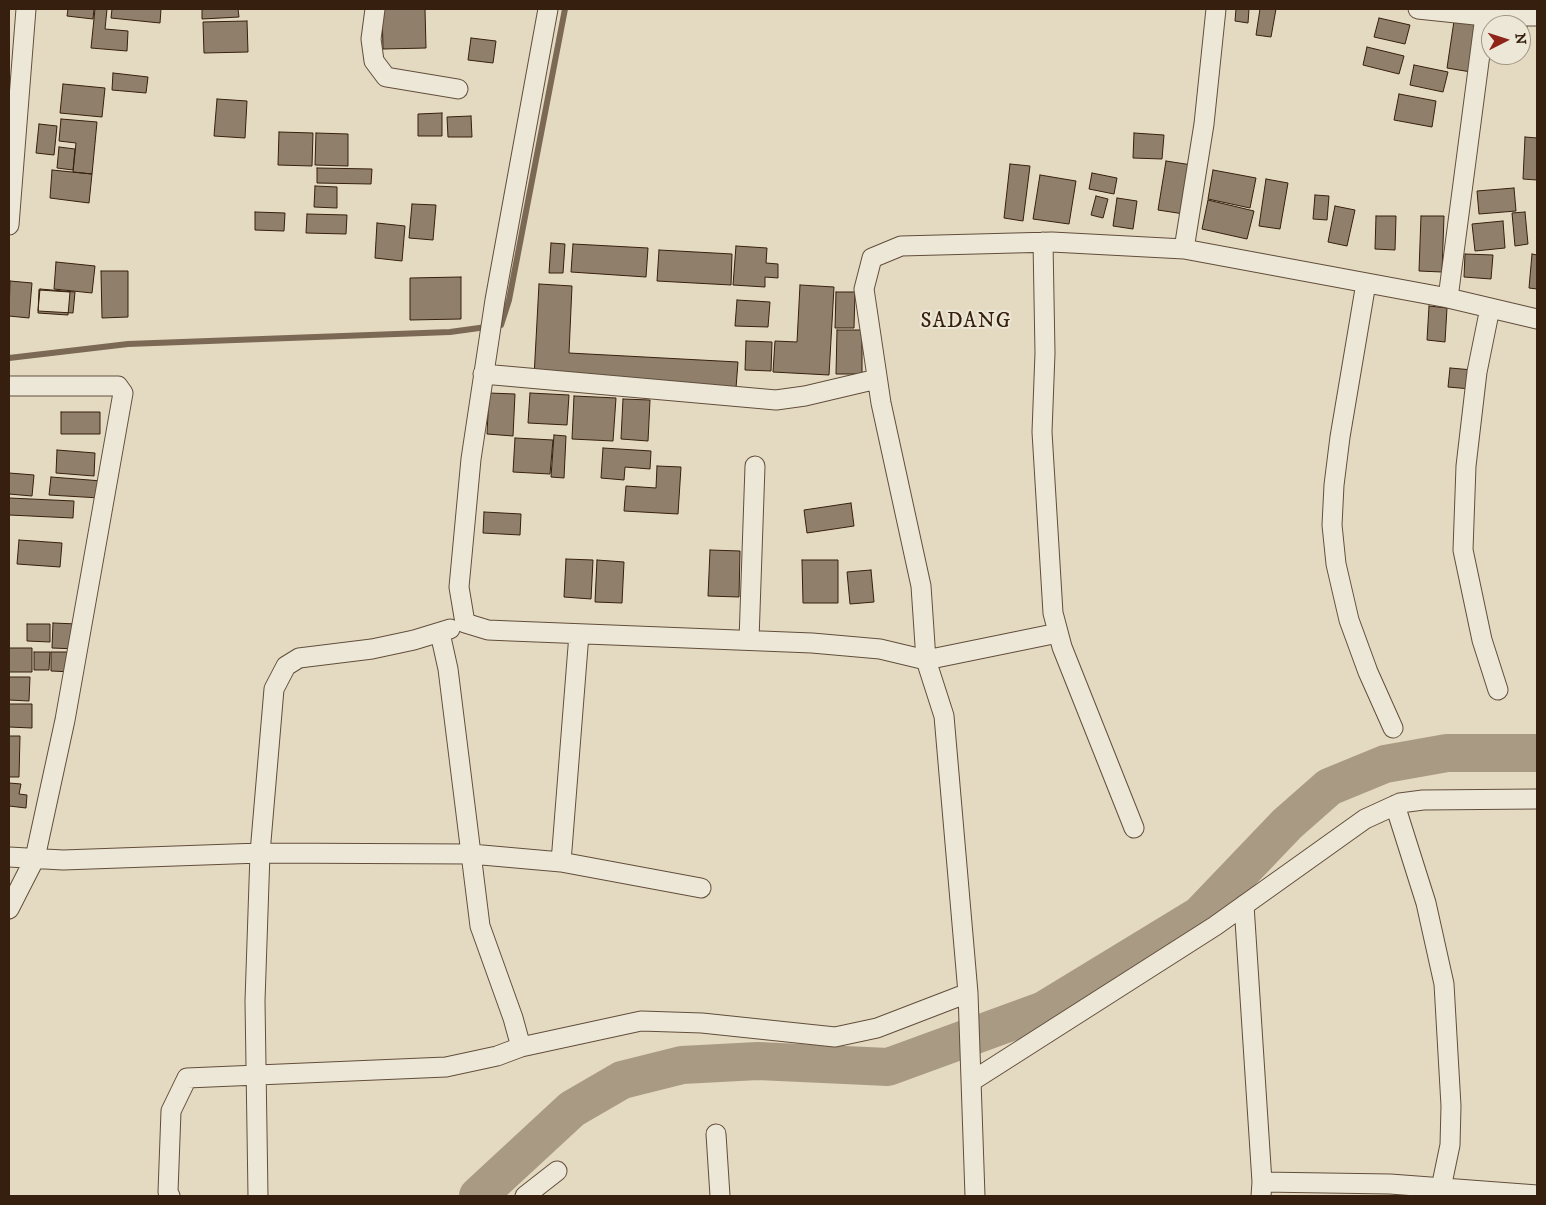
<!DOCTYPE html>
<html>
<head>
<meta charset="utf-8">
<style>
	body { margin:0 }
	#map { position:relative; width:1546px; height:1205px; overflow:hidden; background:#e4dac1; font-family:"IM FELL DW Pica",serif }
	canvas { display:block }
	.frame { position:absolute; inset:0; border:10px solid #361f0e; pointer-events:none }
	.north { position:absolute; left:1481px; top:15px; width:50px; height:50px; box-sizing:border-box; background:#ede7d7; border:1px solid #a49787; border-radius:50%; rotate:85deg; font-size:14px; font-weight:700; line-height:20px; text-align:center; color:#361f0e }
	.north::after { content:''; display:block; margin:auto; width:18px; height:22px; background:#8f2418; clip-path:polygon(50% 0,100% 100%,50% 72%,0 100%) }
</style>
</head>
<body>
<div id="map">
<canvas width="1546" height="1205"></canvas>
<div class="frame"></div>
<div class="north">N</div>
</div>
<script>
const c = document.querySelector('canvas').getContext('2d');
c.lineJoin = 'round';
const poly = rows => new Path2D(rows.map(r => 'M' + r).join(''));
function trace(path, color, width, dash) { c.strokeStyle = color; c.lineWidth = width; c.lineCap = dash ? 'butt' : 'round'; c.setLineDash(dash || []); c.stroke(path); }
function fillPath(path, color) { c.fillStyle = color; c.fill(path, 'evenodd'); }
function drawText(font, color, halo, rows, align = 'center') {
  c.font = font + ' "IM FELL DW Pica",serif'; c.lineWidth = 4; c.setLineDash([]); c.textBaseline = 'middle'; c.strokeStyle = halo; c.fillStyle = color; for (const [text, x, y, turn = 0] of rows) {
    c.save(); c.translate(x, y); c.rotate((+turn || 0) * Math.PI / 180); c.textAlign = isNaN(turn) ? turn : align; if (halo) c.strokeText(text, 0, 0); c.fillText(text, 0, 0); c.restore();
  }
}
const stream = poly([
	[9,358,128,344,450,332,501,325,509,300,565,9]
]);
const river = poly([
	[478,1196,572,1109,622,1080,682,1065,758,1061,888,1067,1044,1010,1200,915,1287,824,1329,787,1385,764,1447,753,1537,753]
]);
const building = poly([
	[68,9,94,9,93,19,67,16,68,9],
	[95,9,107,9,105,29,128,31,127,51,91,48,95,9],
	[112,9,161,9,160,23,111,18,112,9],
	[202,9,238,9,239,17,202,19,202,9],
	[382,9,425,9,426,48,383,49,382,9],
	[1236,9,1249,9,1248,23,1235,21,1236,9],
	[1260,9,1276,9,1271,37,1256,35,1260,9],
	[1379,18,1410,25,1405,44,1374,37,1379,18],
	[247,21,248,52,204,53,203,22,247,21],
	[1454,21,1479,25,1471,72,1447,68,1454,21],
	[1521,25,1527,26,1525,55,1521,55,1521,25],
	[471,38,496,41,493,63,468,60,471,38],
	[1367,47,1404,56,1399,74,1363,65,1367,47],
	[1414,65,1448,72,1443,92,1410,85,1414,65],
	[113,73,148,77,146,93,112,90,113,73],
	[63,84,105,88,102,117,60,113,63,84],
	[1399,94,1436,101,1432,127,1394,120,1399,94],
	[217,99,247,101,245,138,214,136,217,99],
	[442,113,442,136,418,136,418,114,442,113],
	[471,116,472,137,448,137,447,117,471,116],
	[61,119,97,122,92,174,73,172,76,143,59,141,61,119],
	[39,124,57,126,54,155,36,153,39,124],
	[279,132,313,133,312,166,278,165,279,132],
	[316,133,348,134,348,166,315,165,316,133],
	[1134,133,1164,135,1162,159,1133,158,1134,133],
	[1525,137,1537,138,1537,180,1523,179,1525,137],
	[59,147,75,149,73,170,57,168,59,147],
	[1166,161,1192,165,1184,214,1158,210,1166,161],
	[1010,164,1030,166,1023,221,1004,218,1010,164],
	[317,168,372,169,371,184,317,183,317,168],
	[52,170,92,174,89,203,50,198,52,170],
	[1213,170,1256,178,1250,208,1208,199,1213,170],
	[1092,173,1117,178,1114,194,1089,189,1092,173],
	[1040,175,1076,181,1069,224,1033,219,1040,175],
	[1266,179,1288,183,1280,229,1259,226,1266,179],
	[315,186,337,187,337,208,314,207,315,186],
	[1514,188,1516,211,1479,214,1477,191,1514,188],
	[1315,195,1329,196,1327,220,1313,219,1315,195],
	[1096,196,1108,199,1103,218,1091,215,1096,196],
	[1117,198,1137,201,1133,229,1113,226,1117,198],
	[1208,200,1254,211,1247,239,1202,229,1208,200],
	[412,204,436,205,433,240,409,238,412,204],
	[1335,206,1355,210,1347,246,1328,242,1335,206],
	[255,212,285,213,284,231,255,230,255,212],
	[1525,212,1528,244,1515,246,1512,213,1525,212],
	[307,214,347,215,346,234,306,233,307,214],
	[1376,216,1396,216,1395,250,1375,249,1376,216],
	[1421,216,1444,216,1442,272,1419,271,1421,216],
	[1503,221,1505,248,1475,251,1472,224,1503,221],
	[377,223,405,226,402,261,375,258,377,223],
	[551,243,565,244,563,273,549,273,551,243],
	[573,244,648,248,646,277,571,272,573,244],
	[736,246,767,248,766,263,778,264,778,278,765,277,765,287,733,285,736,246],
	[659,250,732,254,731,285,657,281,659,250],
	[1465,254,1493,255,1491,279,1464,277,1465,254],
	[1532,254,1537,255,1537,289,1529,288,1532,254],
	[56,262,95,266,92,293,54,289,56,262],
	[101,271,128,271,128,317,102,318,101,271],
	[461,277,461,319,410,320,410,278,461,277],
	[10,281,32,283,29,318,9,316,10,281],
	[539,284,572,286,569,353,738,362,736,388,534,377,539,284],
	[800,285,834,287,829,375,773,372,775,341,797,342,800,285],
	[40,289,75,292,73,313,38,311,40,289],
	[39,290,70,292,68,315,38,313,39,290],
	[836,292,855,292,854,328,835,328,836,292],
	[737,300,770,302,768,327,735,326,737,300],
	[1429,306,1447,308,1445,342,1427,340,1429,306],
	[837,330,862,330,862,374,836,374,837,330],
	[746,341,772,342,771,371,745,370,746,341],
	[1450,368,1473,370,1471,389,1448,387,1450,368],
	[489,393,515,394,513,436,487,434,489,393],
	[530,393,569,395,567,425,528,423,530,393],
	[574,396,616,398,613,441,572,439,574,396],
	[623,399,650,400,648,441,621,439,623,399],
	[61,412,100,412,100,434,61,434,61,412],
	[554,435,566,436,564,478,551,477,554,435],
	[515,438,553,440,550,474,513,472,515,438],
	[603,448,651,451,650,469,625,467,624,480,601,478,603,448],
	[57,450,95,453,94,476,56,473,57,450],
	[657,466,681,467,678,514,624,511,626,486,656,488,657,466],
	[9,473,34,475,32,496,9,494,9,473],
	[51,477,102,481,100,498,49,495,51,477],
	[9,498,74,501,73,518,9,515,9,498],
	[851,503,854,526,807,533,804,510,851,503],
	[484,512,521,514,520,535,483,533,484,512],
	[19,540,62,543,60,567,17,564,19,540],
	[710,550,740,551,739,597,708,596,710,550],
	[566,559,593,560,591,599,564,597,566,559],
	[597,560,624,562,622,603,595,602,597,560],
	[802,560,838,560,838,603,803,603,802,560],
	[871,570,874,602,850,604,847,572,871,570],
	[53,623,77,624,77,649,52,648,53,623],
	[27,624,50,624,50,642,27,641,27,624],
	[9,648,32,648,32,672,9,672,9,648],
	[34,652,50,652,49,670,34,670,34,652],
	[51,652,73,652,73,672,51,671,51,652],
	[9,677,30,677,29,701,9,700,9,677],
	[9,704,32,704,32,728,9,727,9,704],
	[9,736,20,736,19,777,9,777,9,736],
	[9,783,21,784,19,794,27,795,26,808,9,806,9,783]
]);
const street = poly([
	[375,9,371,39,374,61,386,77,458,89],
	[548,9,495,300,471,459,459,587,465,623,488,630,511,631,812,643,880,649,926,660,944,716,968,993,975,1196],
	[1418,9,1485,16,1537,16],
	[1485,16,1448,298,1537,319],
	[9,225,26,9],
	[1043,242,1045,353,1042,432,1053,613,1062,647,1134,828],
	[1184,249,1448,298],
	[1366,283,1340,437,1334,485,1332,525,1336,564,1349,620,1368,672,1393,728],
	[1490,308,1477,372,1466,466,1463,550,1482,640,1498,690],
	[483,374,776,400,805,396,877,379],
	[9,386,118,386,123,393,65,720,35,858,9,909],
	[1058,633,926,660,921,586,881,403,864,289,872,258,901,246,1052,242,1184,249,1204,124,1216,9],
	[749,640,755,466],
	[1395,805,1426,903,1444,984,1451,1106,1450,1145,1441,1188],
	[9,857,63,860,260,853,471,854,561,862,701,888],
	[561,862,579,634],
	[1244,905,1262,1182],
	[521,1047,641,1021,702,1023,835,1037,877,1028,968,993],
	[972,1081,1215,926,1365,819,1400,803,1423,800,1537,799],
	[716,1134,720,1196],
	[170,1196,168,1192,171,1111,187,1078,446,1067,497,1056,521,1047,513,1018,480,926,448,669,440,633],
	[258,1196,255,1001,260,853,274,689,286,666,299,658,372,649,414,640,450,629],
	[525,1196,557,1171],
	[1261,1196,1262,1182,1390,1184,1537,1195]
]);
const quarterNames = [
	["SADANG",966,323]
];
trace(stream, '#7b6955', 6);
trace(river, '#a99a84', 38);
fillPath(building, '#90806b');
trace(building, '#361f0e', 1);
trace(street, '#624e3b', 21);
trace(street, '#ede7d7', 19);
c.letterSpacing = '1px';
drawText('21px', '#361f0e', '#ede7d7', quarterNames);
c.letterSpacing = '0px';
</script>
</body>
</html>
